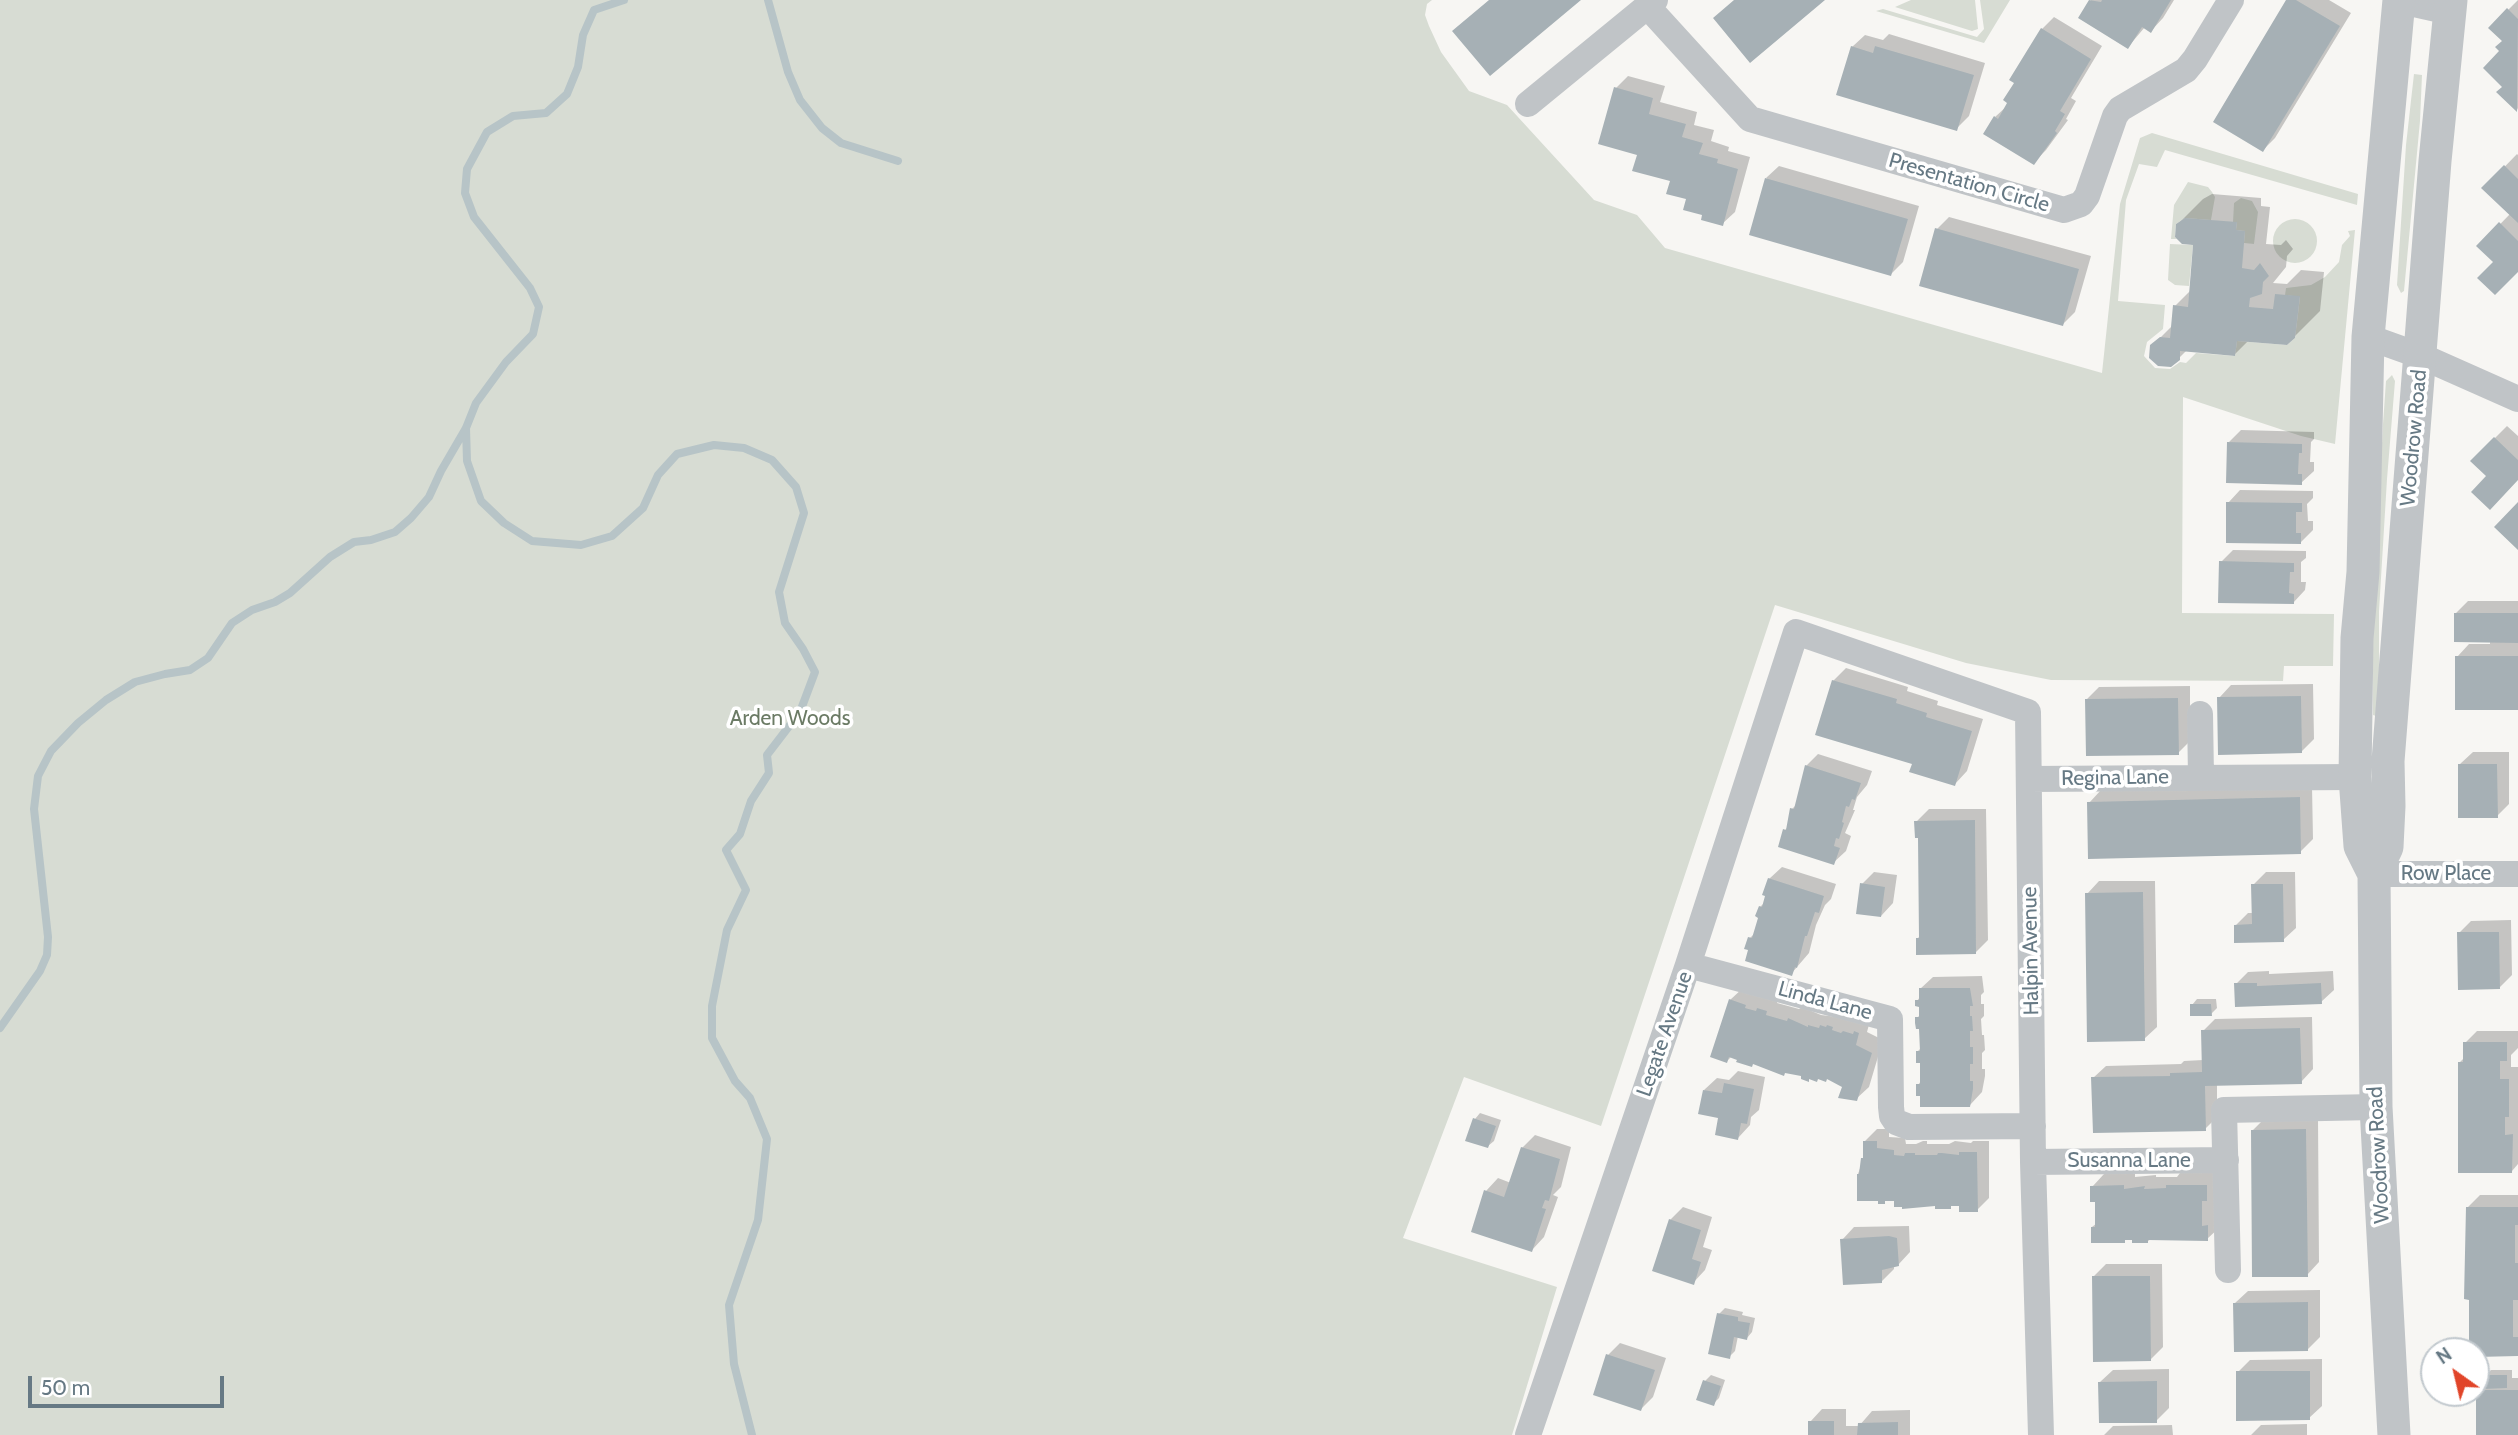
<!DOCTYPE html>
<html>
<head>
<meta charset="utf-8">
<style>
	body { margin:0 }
	#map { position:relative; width:2518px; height:1435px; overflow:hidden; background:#f7f6f3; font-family:Cabin,sans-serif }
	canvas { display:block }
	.north { position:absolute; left:2420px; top:1337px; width:70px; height:70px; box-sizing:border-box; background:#fff; border:2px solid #c2c9ce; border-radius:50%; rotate:326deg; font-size:19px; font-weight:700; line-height:28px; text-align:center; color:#667984 }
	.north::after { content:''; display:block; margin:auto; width:24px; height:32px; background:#e14529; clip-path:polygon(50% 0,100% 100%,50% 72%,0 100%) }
	.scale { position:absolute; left:28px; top:1376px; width:196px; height:32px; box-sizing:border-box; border:4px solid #667984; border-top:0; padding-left:9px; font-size:21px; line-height:24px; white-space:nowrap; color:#667984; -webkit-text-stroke:5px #fff; paint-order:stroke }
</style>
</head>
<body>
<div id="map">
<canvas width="2518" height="1435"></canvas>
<div class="north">N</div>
<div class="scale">50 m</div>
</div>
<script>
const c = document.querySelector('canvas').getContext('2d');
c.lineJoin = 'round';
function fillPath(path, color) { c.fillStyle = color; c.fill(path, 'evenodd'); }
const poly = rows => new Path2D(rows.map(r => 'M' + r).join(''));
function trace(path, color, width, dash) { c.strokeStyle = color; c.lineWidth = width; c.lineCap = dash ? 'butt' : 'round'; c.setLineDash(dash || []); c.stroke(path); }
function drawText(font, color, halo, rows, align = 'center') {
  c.font = font + ' Cabin,sans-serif'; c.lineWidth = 7; c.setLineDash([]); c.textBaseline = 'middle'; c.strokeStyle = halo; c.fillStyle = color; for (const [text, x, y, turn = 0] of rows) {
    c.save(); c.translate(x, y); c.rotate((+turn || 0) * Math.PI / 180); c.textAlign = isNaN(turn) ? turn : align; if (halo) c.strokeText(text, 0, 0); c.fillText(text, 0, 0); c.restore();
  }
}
const green = poly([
	[0,0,1432,0,1427,4,1425,15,1429,26,1441,52,1469,91,1507,105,1594,200,1637,215,1665,248,2102,373,2120,204,2140,138,2152,133,2358,194,2357,205,2165,150,2157,167,2139,164,2126,200,2118,301,2165,305,2163,329,2147,342,2144,356,2155,368,2170,369,2180,362,2186,363,2196,353,2235,356,2237,341,2287,345,2295,338,2300,297,2285,295,2286,288,2311,285,2325,277,2339,262,2342,245,2350,236,2348,231,2355,230,2335,444,2301,436,2183,397,2182,613,2334,614,2333,666,2284,666,2283,681,2051,680,1966,663,1775,605,1601,1126,1464,1077,1403,1238,1557,1287,1512,1435,0,1435],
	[1911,0,1975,0,1978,29,1972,31,1895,7],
	[1980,0,2010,0,1984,43,1876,11,1883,9,1977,37,1984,29],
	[2414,74,2422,75,2420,121,2404,291,2401,293,2397,285,2406,145],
	[2188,182,2208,187,2212,192,2215,197,2211,220,2185,218,2176,224,2175,237,2177,239,2171,239,2174,205],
	[2241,198,2252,201,2258,212,2254,244,2244,243,2245,231,2236,230,2237,222,2233,222,2234,203],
	'2273 241a22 22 0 1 1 44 0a22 22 0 1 1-44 0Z',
	[2170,244,2193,245,2189,286,2175,285,2168,280],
	[2392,375,2395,381,2387,479,2379,611,2379,712,2376,716,2373,715,2373,618,2383,424,2386,381]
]);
const shadow = poly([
	[2091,0,2174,0,2163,18,2151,31,2145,27,2128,47,2080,18],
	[2288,0,2329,0,2351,13,2275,138,2263,150],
	[2518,0,2518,108,2517,110,2504,87,2504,41,2508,10],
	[2054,17,2102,46,2071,98,2076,101,2066,119,2068,120,2046,150,2033,163,1995,117,2008,105,2042,29],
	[1889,34,1985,63,1969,116,1956,129,1852,47,1865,35,1883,40],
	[1628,76,1665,86,1660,102,1697,112,1694,125,1714,130,1711,141,1729,147,1728,151,1750,157,1735,212,1722,224,1704,214,1672,180,1639,154,1616,88],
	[2517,154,2518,155,2518,269,2495,262,2479,246,2510,214,2484,188],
	[1779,166,1919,206,1903,262,1891,274,1766,178],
	[2212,194,2261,198,2261,206,2270,207,2266,244,2281,245,2286,240,2293,249,2287,256,2286,267,2273,283,2287,284,2301,270,2324,272,2320,311,2294,337,2249,340,2235,354,2187,350,2178,359,2152,346,2173,325,2175,306,2191,290,2195,243,2177,225,2203,199],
	[1949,217,2091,256,2075,312,2063,324,1937,229],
	[2507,426,2518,436,2518,478,2472,461],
	[2241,430,2314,432,2314,439,2311,442,2310,462,2314,462,2314,471,2301,483,2229,442],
	[2240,490,2313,491,2313,498,2307,504,2308,521,2313,521,2313,530,2301,542,2228,503],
	[2233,550,2306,551,2306,558,2301,562,2301,582,2306,582,2305,590,2293,603,2221,562],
	[2468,601,2518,601,2518,708,2457,657,2469,644,2490,644,2490,641,2456,613],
	[1846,668,1908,687,1907,691,1938,701,1937,705,1983,719,1967,771,1955,784,1914,762,1833,681],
	[2313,684,2314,739,2301,752,2219,698,2231,685],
	[2190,686,2190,741,2178,753,2087,699,2099,687],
	[2473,752,2509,752,2509,804,2497,816,2460,764],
	[1818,754,1872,771,1867,785,1857,797,1853,810,1855,810,1845,833,1851,836,1846,851,1833,863,1785,830,1789,826,1792,809,1797,804,1806,766],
	[2312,786,2313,839,2300,852,2089,803,2101,790],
	[1929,809,1986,809,1988,940,1975,953,1917,939,1921,935,1920,836,1916,822],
	[1782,867,1836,884,1831,899,1825,905,1816,925,1809,953,1791,974,1750,938,1756,932,1760,907,1766,901,1769,879],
	[1874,872,1897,875,1893,903,1881,916,1862,884],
	[2266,872,2295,872,2296,928,2283,940,2236,925,2248,913,2254,913,2253,885],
	[2099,881,2155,881,2157,1027,2144,1039,2087,894],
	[2511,920,2512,975,2500,987,2459,933,2471,921],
	[2269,971,2269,974,2333,971,2334,990,2321,1002,2236,984,2248,972],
	[1982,976,1984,992,1981,995,1981,1004,1984,1004,1984,1016,1981,1019,1982,1035,1984,1035,1985,1050,1982,1053,1982,1069,1985,1069,1985,1076,1982,1092,1970,1105,1922,1094,1918,1085,1921,1081,1921,1061,1918,1051,1921,1048,1921,1027,1917,1018,1921,1014,1921,1005,1917,1001,1920,997,1920,989,1933,977],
	[1743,988,1778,999,1777,1003,1799,1009,1802,1007,1821,1015,1870,1021,1867,1032,1883,1040,1869,1087,1856,1099,1844,1087,1828,1078,1810,1077,1808,1079,1794,1072,1732,1056,1727,1061,1730,1000],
	[2197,999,2216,999,2217,1008,2211,1014,2192,1005],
	[2312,1017,2313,1069,2301,1082,2217,1084,2217,1117,2205,1129,2093,1078,2106,1066,2181,1064,2184,1061,2203,1060,2203,1031,2215,1019],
	[2477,1031,2518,1031,2518,1048,2511,1055,2511,1067,2518,1067,2518,1164,2512,1171,2460,1062,2465,1057,2465,1043],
	[1738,1071,1765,1077,1759,1110,1751,1117,1750,1125,1738,1138,1720,1117,1704,1090,1717,1078,1729,1080],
	[1480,1113,1501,1120,1494,1141,1488,1146,1475,1119],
	[2318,1117,2319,1262,2307,1275,2253,1130,2265,1118],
	[1877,1129,1889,1129,1889,1137,1905,1138,1906,1144,1916,1144,1923,1141,1927,1141,1927,1144,1949,1144,1955,1141,1971,1143,1973,1141,1989,1141,1989,1198,1977,1210,1961,1204,1953,1204,1950,1207,1896,1199,1887,1199,1884,1202,1858,1174,1864,1157,1864,1142],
	[1535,1135,1571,1147,1561,1187,1553,1195,1558,1197,1544,1237,1532,1250,1486,1191,1498,1178,1511,1183,1522,1148],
	[2180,1173,2219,1173,2220,1227,2207,1239,2151,1239,2148,1241,2127,1238,2124,1241,2092,1227,2097,1223,2096,1200,2092,1187,2104,1174,2135,1174,2135,1177,2156,1175,2156,1177,2177,1177],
	[2480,1195,2518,1195,2518,1355,2476,1355,2476,1351,2471,1351,2468,1207],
	[1683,1207,1712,1217,1703,1247,1712,1250,1705,1270,1693,1283,1670,1220],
	[1909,1226,1910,1252,1898,1265,1894,1266,1894,1269,1881,1282,1842,1240,1854,1227],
	[2106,1264,2162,1264,2163,1347,2151,1359,2093,1277],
	[2320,1290,2320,1337,2308,1349,2235,1303,2248,1291],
	[1725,1308,1743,1312,1742,1315,1755,1318,1752,1332,1747,1338,1738,1336,1735,1351,1729,1357,1719,1314],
	[1620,1343,1666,1358,1653,1397,1641,1409,1608,1355],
	[2322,1359,2322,1406,2309,1418,2238,1372,2250,1360],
	[2169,1369,2169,1408,2156,1421,2100,1382,2113,1370],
	[2491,1370,2512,1370,2512,1378,2518,1378,2518,1435,2477,1435,2477,1391,2485,1383,2485,1376],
	[1711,1375,1725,1380,1719,1398,1713,1404,1705,1381],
	[1822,1409,1846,1409,1846,1426,1859,1426,1872,1411,1910,1410,1910,1435,1810,1435,1810,1422],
	[2307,1424,2307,1435,2251,1435,2261,1425],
	[2172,1425,2173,1435,2104,1435,2113,1426]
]);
const stream = poly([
	[768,0,788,72,800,100,822,128,841,143,898,161],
	[466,428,467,461,481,501,504,523,532,541,581,545,612,536,643,508,658,475,677,454,714,445,744,448,772,460,796,487,804,513,779,592,785,623,803,649,815,672,800,712,767,755,769,773,751,801,740,834,726,850,746,890,727,930,712,1006,712,1038,735,1081,750,1098,767,1139,758,1220,729,1305,734,1364,752,1435],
	[0,1028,40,971,47,955,48,937,34,809,38,776,51,751,78,723,106,700,135,682,165,674,190,670,208,658,232,623,252,610,275,602,290,593,330,557,354,542,371,540,395,532,411,518,429,497,441,471,466,428,476,403,506,362,533,334,539,307,530,288,474,217,465,193,467,169,487,132,513,116,546,113,567,94,578,67,583,35,594,10,624,0]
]);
const building = poly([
	[1489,0,1581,0,1490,76,1452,31],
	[1734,0,1825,0,1750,63,1713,18],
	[2089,0,2101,2,2102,0,2171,0,2151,33,2142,27,2128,49,2078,18],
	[2286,0,2296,0,2340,26,2263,152,2213,122],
	[2507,8,2518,19,2517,112,2496,92,2502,87,2483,68,2499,51,2495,47,2502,41,2488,28],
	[2041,28,2091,59,2060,111,2065,114,2055,131,2057,133,2034,165,1983,134,1994,116,1998,119,2007,103,2003,100,2014,83,2009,80],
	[1851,46,1873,53,1875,46,1974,75,1957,131,1836,95],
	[1614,87,1653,98,1649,114,1686,124,1682,137,1703,143,1699,154,1718,159,1717,163,1738,169,1723,226,1701,220,1702,215,1683,210,1686,199,1666,194,1670,181,1632,171,1637,155,1598,144],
	[2504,165,2518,179,2518,223,2481,188],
	[1765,178,1908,219,1891,276,1749,235],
	[2185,218,2237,222,2236,230,2245,231,2242,268,2254,270,2260,263,2269,276,2263,282,2262,294,2250,298,2249,307,2273,309,2275,294,2300,296,2295,338,2287,345,2237,341,2235,356,2180,351,2180,360,2171,367,2158,366,2149,358,2150,345,2160,337,2170,338,2173,305,2188,307,2193,245,2182,244,2175,237,2176,224],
	[2499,222,2518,241,2518,272,2495,295,2477,278,2493,262,2476,246],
	[1935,228,2079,269,2063,326,1919,286],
	[2494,437,2518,460,2518,480,2490,510,2471,492,2486,476,2470,461],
	[2227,442,2302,444,2302,453,2299,453,2298,474,2302,474,2302,485,2226,483],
	[2226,502,2302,503,2302,512,2296,512,2296,533,2301,533,2301,544,2226,543],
	[2518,502,2518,550,2494,527],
	[2219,561,2294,563,2294,572,2290,572,2289,593,2294,594,2294,604,2218,603],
	[2454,613,2518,613,2518,643,2454,642],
	[2455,656,2518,656,2518,710,2455,710],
	[1832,680,1897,699,1896,703,1927,713,1926,717,1972,731,1955,786,1909,772,1912,764,1815,735],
	[2301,696,2302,753,2218,755,2217,697],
	[2178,698,2179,755,2086,756,2085,699],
	[2458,764,2497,764,2498,818,2458,818],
	[1805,765,1861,783,1855,800,1852,799,1849,807,1846,806,1842,822,1844,823,1839,839,1836,838,1834,846,1840,848,1834,865,1778,847,1783,829,1786,830,1790,808,1794,809],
	[2300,797,2301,854,2088,859,2087,802],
	[1975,820,1976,954,1916,955,1916,938,1919,938,1918,838,1915,838,1914,821],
	[1768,878,1824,896,1819,913,1815,912,1807,936,1805,936,1797,968,1795,967,1792,976,1745,961,1748,950,1744,949,1748,937,1752,938,1758,918,1755,916,1759,906,1762,907,1765,896,1762,895],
	[1860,883,1885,887,1881,917,1856,914],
	[2251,884,2283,884,2284,942,2234,943,2234,925,2252,924],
	[2143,892,2145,1041,2087,1042,2085,893],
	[2457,932,2499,932,2500,989,2458,990],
	[2234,983,2257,983,2257,986,2321,983,2322,1004,2235,1007],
	[1919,988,1970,988,1973,1006,1970,1006,1970,1016,1972,1016,1973,1031,1970,1031,1970,1047,1973,1047,1973,1064,1970,1064,1970,1081,1973,1081,1973,1089,1970,1107,1920,1107,1920,1096,1916,1096,1916,1084,1920,1084,1920,1063,1916,1063,1916,1051,1920,1051,1919,1029,1916,1029,1915,1023,1915,1017,1919,1017,1919,1007,1915,1006,1915,1000,1919,1000],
	[1729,999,1746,1005,1745,1008,1756,1011,1757,1008,1767,1011,1766,1015,1787,1021,1788,1018,1808,1027,1808,1025,1819,1028,1820,1025,1826,1027,1827,1025,1833,1027,1832,1030,1841,1033,1843,1031,1853,1034,1854,1031,1859,1033,1856,1045,1872,1053,1857,1101,1838,1098,1842,1087,1827,1079,1826,1082,1818,1079,1817,1082,1809,1079,1809,1082,1801,1079,1801,1076,1785,1073,1784,1076,1753,1064,1752,1067,1736,1062,1737,1060,1729,1057,1727,1063,1710,1057],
	[2190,1004,2211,1004,2212,1016,2190,1016],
	[2300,1028,2302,1084,2205,1086,2206,1131,2093,1133,2091,1077,2170,1076,2170,1073,2202,1072,2201,1030],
	[2463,1042,2507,1042,2507,1061,2500,1061,2500,1079,2509,1079,2509,1117,2505,1117,2505,1135,2513,1134,2512,1173,2458,1173,2458,1062,2463,1062],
	[1724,1083,1754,1089,1747,1124,1741,1123,1738,1140,1715,1135,1718,1118,1698,1114,1703,1090,1722,1093],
	[1473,1118,1496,1126,1488,1148,1465,1141],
	[2306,1129,2308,1277,2252,1277,2251,1130],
	[1863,1141,1877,1141,1877,1148,1894,1150,1894,1155,1904,1156,1905,1153,1915,1153,1915,1155,1937,1155,1938,1153,1942,1153,1959,1155,1959,1152,1977,1152,1978,1212,1959,1212,1959,1206,1951,1206,1951,1209,1935,1209,1935,1206,1902,1209,1902,1207,1894,1207,1894,1201,1885,1201,1885,1204,1878,1204,1878,1201,1857,1201,1857,1174,1859,1174,1861,1158,1863,1158],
	[1521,1147,1560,1159,1549,1201,1545,1200,1542,1208,1546,1209,1532,1252,1471,1232,1484,1190,1504,1197],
	[2124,1185,2124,1189,2145,1186,2144,1189,2166,1188,2166,1185,2207,1185,2207,1201,2202,1201,2202,1226,2208,1225,2208,1241,2148,1240,2148,1243,2132,1243,2132,1240,2125,1240,2125,1243,2091,1243,2091,1227,2095,1227,2095,1202,2090,1202,2090,1186],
	[2466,1207,2518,1207,2518,1225,2515,1225,2515,1263,2518,1263,2518,1300,2513,1300,2513,1337,2518,1337,2518,1356,2476,1357,2476,1351,2469,1351,2469,1300,2464,1299],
	[1669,1219,1701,1230,1692,1259,1701,1262,1694,1285,1652,1271],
	[1889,1236,1897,1238,1899,1266,1882,1270,1882,1283,1843,1285,1840,1239],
	[2092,1276,2150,1276,2151,1361,2093,1362],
	[2308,1302,2308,1351,2234,1352,2233,1303],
	[1717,1313,1738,1317,1738,1321,1750,1323,1747,1340,1734,1337,1730,1359,1708,1354],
	[1606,1354,1655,1370,1641,1411,1593,1395],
	[2236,1371,2310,1371,2310,1420,2236,1421],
	[2483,1375,2507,1375,2507,1388,2483,1389],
	[1703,1380,1721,1386,1714,1406,1696,1400],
	[2157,1381,2157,1423,2099,1423,2098,1382],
	[2476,1390,2518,1390,2518,1435,2476,1435],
	[1808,1421,1834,1421,1834,1435,1808,1435],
	[1898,1422,1898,1435,1857,1435,1858,1423]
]);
const minor = poly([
	[2396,0,2450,12],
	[1647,6,1750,119,2064,210,2081,204,2087,196,2115,116,2120,109,2186,70,2195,59,2231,0],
	[1528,104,1655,0],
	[2368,337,2421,356,2518,399],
	[2200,714,2201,777],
	[2029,779,2355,777],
	[2374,874,2518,874],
	[1688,965,1890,1019,1891,1107,1892,1116,1896,1122,1909,1127,2033,1126],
	[2033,1162,2226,1160],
	[2228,1270,2224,1110,2376,1107],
	[1528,1435,1688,965,1796,632,2028,712,2033,1162,2041,1435]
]);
const tertiary = poly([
	[2374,874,2360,846,2355,777,2357,638,2363,572,2368,337,2399,0],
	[2394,1435,2376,1107,2374,874,2387,847,2389,806,2388,761,2435,161,2451,0]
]);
const streetNames = [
	["Presentation Circle",1969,183,16],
	["Woodrow Road",2414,438,-85],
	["Regina Lane",2115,778,-1],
	["Row Place",2446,874],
	["Halpin Avenue",2031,951,-91],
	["Linda Lane",1825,1001,15],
	["Legate Avenue",1665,1034,-71],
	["Woodrow Road",2379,1155,-93],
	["Susanna Lane",2129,1161]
];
const parkNames = [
	["Arden Woods",790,719]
];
fillPath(green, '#d7dcd3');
fillPath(shadow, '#0003');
trace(stream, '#b7c4c7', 8);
fillPath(building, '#a6b0b5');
trace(minor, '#c0c4c7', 26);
trace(tertiary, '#c0c4c7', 33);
drawText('21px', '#667984', '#fff', streetNames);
drawText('21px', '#6b7b65', '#fff', parkNames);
</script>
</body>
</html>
